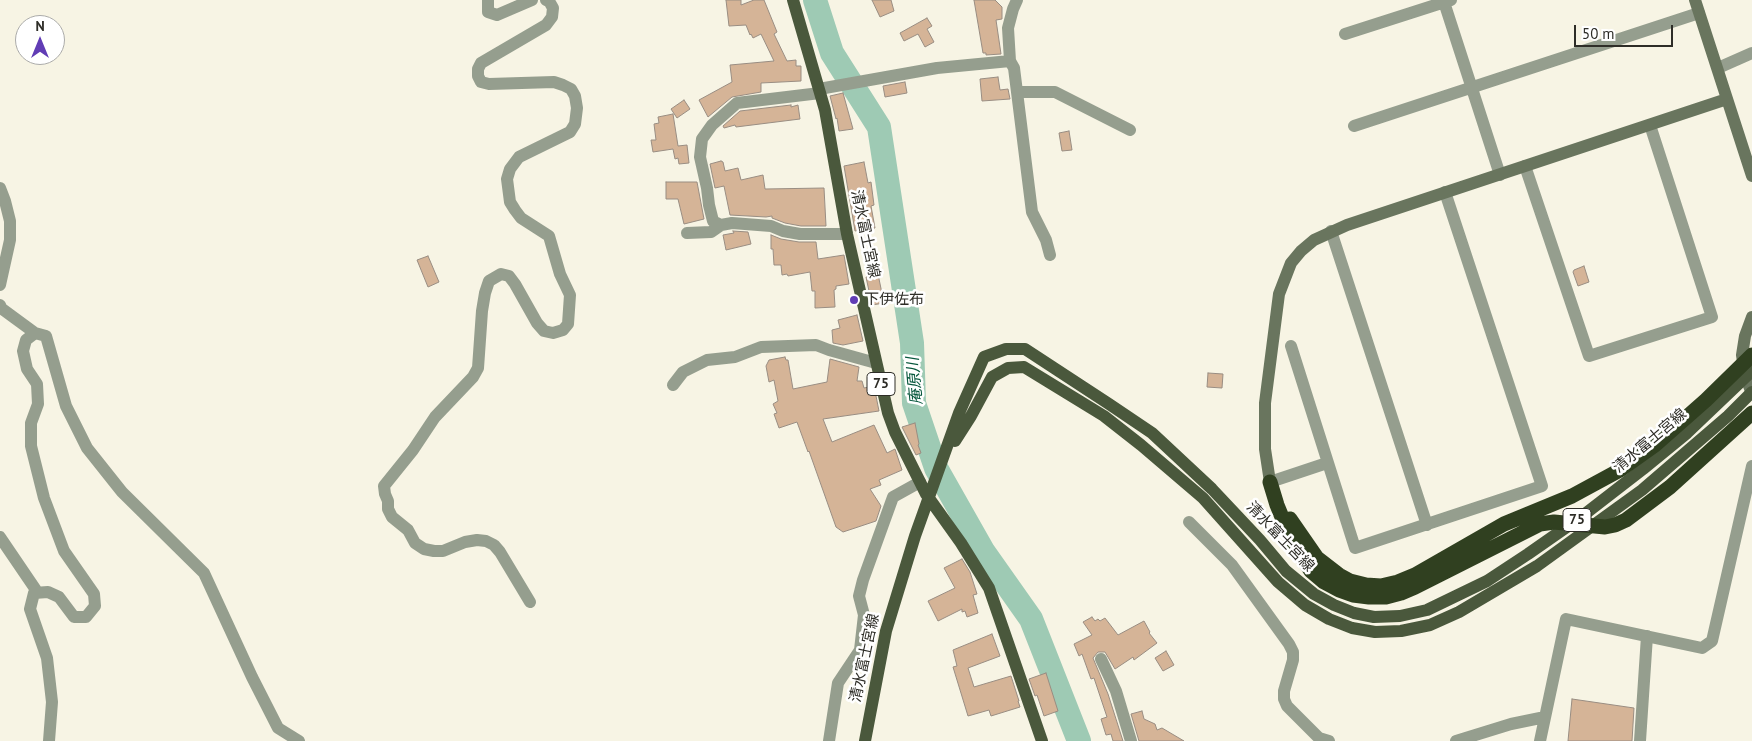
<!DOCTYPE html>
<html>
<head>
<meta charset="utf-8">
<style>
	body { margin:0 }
	#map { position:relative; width:1752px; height:741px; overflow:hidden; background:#f7f4e4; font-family:"PT Sans",sans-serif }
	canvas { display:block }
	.north { position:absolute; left:15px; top:15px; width:50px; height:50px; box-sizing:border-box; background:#fff; border:1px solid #ababa9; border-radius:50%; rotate:0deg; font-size:14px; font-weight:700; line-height:20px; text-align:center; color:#2e2d27 }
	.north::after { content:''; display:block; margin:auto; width:18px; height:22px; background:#613db5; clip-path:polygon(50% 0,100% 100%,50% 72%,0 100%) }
	.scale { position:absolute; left:1574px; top:25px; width:99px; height:22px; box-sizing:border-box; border:2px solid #2e2d27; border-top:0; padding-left:6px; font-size:15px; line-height:18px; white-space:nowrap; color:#2e2d27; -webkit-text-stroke:4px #fff; paint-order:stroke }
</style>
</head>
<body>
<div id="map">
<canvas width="1752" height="741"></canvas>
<div class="north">N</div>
<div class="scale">50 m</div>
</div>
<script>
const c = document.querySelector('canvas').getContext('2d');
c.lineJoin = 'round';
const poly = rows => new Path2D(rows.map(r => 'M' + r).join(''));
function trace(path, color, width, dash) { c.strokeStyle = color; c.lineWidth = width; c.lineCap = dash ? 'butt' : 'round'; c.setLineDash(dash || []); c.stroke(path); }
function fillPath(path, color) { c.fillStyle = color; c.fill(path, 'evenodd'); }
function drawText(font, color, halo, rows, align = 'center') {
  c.font = font + ' "PT Sans","Noto Sans JP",sans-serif'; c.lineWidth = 5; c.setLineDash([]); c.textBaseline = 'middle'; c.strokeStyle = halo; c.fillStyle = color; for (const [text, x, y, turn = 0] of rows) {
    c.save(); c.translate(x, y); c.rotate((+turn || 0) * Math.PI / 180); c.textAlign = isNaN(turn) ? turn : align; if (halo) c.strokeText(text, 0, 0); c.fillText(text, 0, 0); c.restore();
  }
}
const river = poly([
	[815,0,832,53,879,127,912,343,914,403,936,468,983,551,1031,619,1079,741]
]);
const building = poly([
	[726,0,741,0,741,5,754,0,764,0,777,32,774,34,787,61,796,60,796,66,801,66,801,81,761,83,761,92,732,97,708,117,699,100,732,82,730,65,774,61,761,34,753,38,751,34,750,35,746,25,729,26,726,0],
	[872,0,891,0,894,11,880,17,872,0],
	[974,0,995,0,1002,7,1002,19,996,20,1001,54,986,55,986,53,983,53,974,0],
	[927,18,932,26,927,29,934,42,925,47,918,34,904,41,900,33,927,18],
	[998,77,1000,90,1008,89,1010,99,982,101,980,79,998,77],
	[905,82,907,93,885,97,883,86,905,82],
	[843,93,853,129,839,131,837,118,836,119,830,96,843,93],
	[684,100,690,109,677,118,671,109,684,100],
	[791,105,791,107,798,105,800,119,736,127,735,125,724,128,723,126,740,111,791,105],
	[673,114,678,146,687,145,689,163,679,164,678,158,675,159,673,149,653,152,651,140,656,140,654,124,659,123,658,117,673,114],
	[1069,131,1072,150,1062,151,1059,133,1069,131],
	[721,161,723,162,725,171,738,168,741,180,763,175,765,189,824,188,826,226,801,226,785,223,772,218,772,216,766,217,730,215,724,186,715,188,710,164,721,161],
	[864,162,868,183,871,182,874,205,871,206,875,228,855,231,844,166,864,162],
	[666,182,697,182,704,219,684,224,678,199,666,199,666,182],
	[733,231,748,232,751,244,726,250,723,235,734,233,733,231],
	[771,235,781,239,799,242,816,242,818,259,844,255,849,284,836,286,836,289,834,290,835,307,815,308,815,291,812,291,810,272,788,276,787,274,782,275,781,265,774,265,773,249,771,249,771,235],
	[428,256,439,282,428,287,417,260,428,256],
	[1584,266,1589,282,1578,286,1573,272,1574,270,1584,266],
	[878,274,884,303,872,305,866,277,878,274],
	[857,315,863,341,843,345,833,343,832,330,840,328,838,320,857,315],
	[785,357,786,360,788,360,793,389,827,382,830,359,859,367,857,381,862,381,864,388,874,386,879,411,823,419,832,442,874,425,887,453,895,449,902,470,879,480,881,485,870,489,881,506,876,521,843,532,836,527,809,451,808,452,797,422,779,428,774,414,777,413,773,404,778,401,774,380,769,382,766,366,769,360,785,357],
	[1208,373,1223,374,1222,388,1207,387,1208,373],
	[915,423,919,444,918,445,921,453,916,455,902,427,915,423],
	[962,559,970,572,977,594,973,595,978,613,967,617,965,611,962,612,962,609,938,621,928,601,955,588,944,568,962,559],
	[1092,617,1095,621,1098,619,1100,621,1105,618,1118,635,1144,621,1150,632,1149,633,1157,643,1134,660,1133,657,1115,669,1105,652,1098,652,1093,658,1108,694,1123,741,1113,741,1111,734,1106,735,1101,719,1107,717,1094,678,1091,679,1082,654,1079,656,1074,644,1092,635,1083,622,1092,617],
	[992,634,1000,656,968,668,974,687,1011,676,1019,701,1018,701,1020,707,991,716,989,710,968,716,953,667,957,666,953,650,992,634],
	[1166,651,1174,665,1163,671,1155,658,1166,651],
	[1046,673,1058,711,1044,716,1037,695,1035,696,1029,679,1046,673],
	[1572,699,1634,708,1632,741,1568,741,1572,699],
	[1142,711,1144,719,1155,724,1157,730,1162,728,1184,741,1139,741,1131,714,1142,711]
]);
const street = poly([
	[488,0,488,12,497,15,532,0],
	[1017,0,1013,9,1008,28,1010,61,1014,68,1032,212,1046,240,1050,255],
	[1444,2,1500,175],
	[1345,34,1451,0],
	[1718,68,1752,53],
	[819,89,937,68,1010,61],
	[1017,92,1055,92,1130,130],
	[1354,126,1699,13],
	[1525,166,1589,356,1712,317,1650,125],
	[0,188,5,201,10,221,10,240,0,285],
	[721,225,713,221,709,205,707,188,700,157,702,139,712,125,737,103,820,93],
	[1331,231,1427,525],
	[687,233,711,232,721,225,732,223,771,226,783,231,800,234,847,234],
	[0,305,1,308,35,333,46,336,66,406,87,448,122,492,204,573,252,677,278,728,299,741],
	[35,333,26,340,23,351,27,369,37,384,38,404,31,423,31,446,44,498,64,551,94,594,95,606,86,617,74,617,59,597,48,592,34,593,30,609,47,658,52,702,49,741],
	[1291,346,1355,548,1542,486,1445,192],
	[673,385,683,372,707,360,735,357,761,347,816,345,829,350,876,363],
	[1270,482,1327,463],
	[1189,522,1232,565,1289,644,1293,652,1293,660,1284,691,1284,699,1287,706,1319,738,1329,741],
	[0,537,38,593],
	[530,602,500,552,494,545,486,541,477,540,465,542,443,551,434,551,424,549,415,543,408,530,392,517,388,509,388,501,385,494,384,486,413,450,435,417,473,377,478,368,482,311,485,293,489,281,501,274,509,276,515,284,537,323,544,331,553,333,563,330,568,324,570,295,560,274,549,236,521,218,515,210,510,202,507,179,510,169,519,157,570,132,575,124,577,108,575,96,571,89,563,85,554,82,489,84,481,82,478,76,478,69,481,63,546,25,552,17,553,8,549,1,546,0],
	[1101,659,1116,691,1131,741],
	[829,741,838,683,860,650,864,615,859,596,863,580,893,497,920,482],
	[1456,741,1511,724,1545,717],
	[1540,741,1566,619,1702,648,1712,641,1752,466],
	[1640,741,1647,636]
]);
const secondary = poly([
	[1695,0,1752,176],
	[1752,317,1745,336,1742,355,1745,375,1752,394],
	[1270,482,1265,449,1265,403,1279,294,1291,263,1301,251,1314,240,1347,225,1727,99]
]);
const primary = poly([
	[793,0,825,110,847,234,888,413,895,432,926,494,961,543,989,588,1042,741],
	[955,441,971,416,992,377,1008,368,1024,367,1104,416,1141,445,1203,498,1278,582,1305,605,1329,619,1352,628,1375,632,1401,631,1430,625,1459,612,1537,566,1642,490,1728,416,1752,392],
	[865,741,886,631,915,536,959,413,984,357,1006,349,1025,349,1109,404,1152,433,1212,489,1260,540,1286,571,1314,594,1334,605,1354,613,1374,617,1400,616,1427,610,1487,581,1528,554,1581,517,1643,469,1687,433,1752,371]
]);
const highway = poly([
	[1270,482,1277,505,1293,544,1311,571,1324,582,1339,590,1353,595,1369,597,1386,597,1401,593,1415,587,1540,524,1554,522,1605,527,1615,525,1626,520,1670,487,1752,413],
	[1290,519,1317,558,1339,575,1350,581,1366,585,1381,586,1398,582,1415,575,1504,524,1572,496,1620,470,1655,445,1706,400,1752,355]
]);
const markers = [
	[854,300,5,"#613db5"]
];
const shields = [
	[881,384,28],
	[1577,520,28]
];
const shieldNames = [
	["75",881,384],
	["75",1577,520]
];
const streetNames = [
	["清水富士宮線",865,234,78],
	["清水富士宮線",1650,441,-40],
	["清水富士宮線",1280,537,46],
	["清水富士宮線",865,658,-78]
];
const poiNames = [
	["下伊佐布",864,300]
];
const waterNames = [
	["庵原川",915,381,-95]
];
trace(river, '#9ecab4', 24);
fillPath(building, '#d5b497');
trace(building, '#998d82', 1);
trace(street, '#959e8e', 12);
trace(secondary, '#69755e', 12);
trace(primary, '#4a583c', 12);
trace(highway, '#304020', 15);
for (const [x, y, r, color] of markers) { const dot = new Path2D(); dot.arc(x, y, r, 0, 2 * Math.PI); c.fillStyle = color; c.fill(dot); trace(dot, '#fff', 2); }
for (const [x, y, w] of shields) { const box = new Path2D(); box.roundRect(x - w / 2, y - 11.5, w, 23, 4); c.fillStyle = '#fff'; c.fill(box); trace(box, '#2e2d27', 1); }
drawText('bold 14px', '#2e2d27', null, shieldNames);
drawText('15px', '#2e2d27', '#fff', streetNames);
drawText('15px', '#2e2d27', '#fff', poiNames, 'left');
drawText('italic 16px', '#06573c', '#fff', waterNames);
</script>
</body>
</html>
